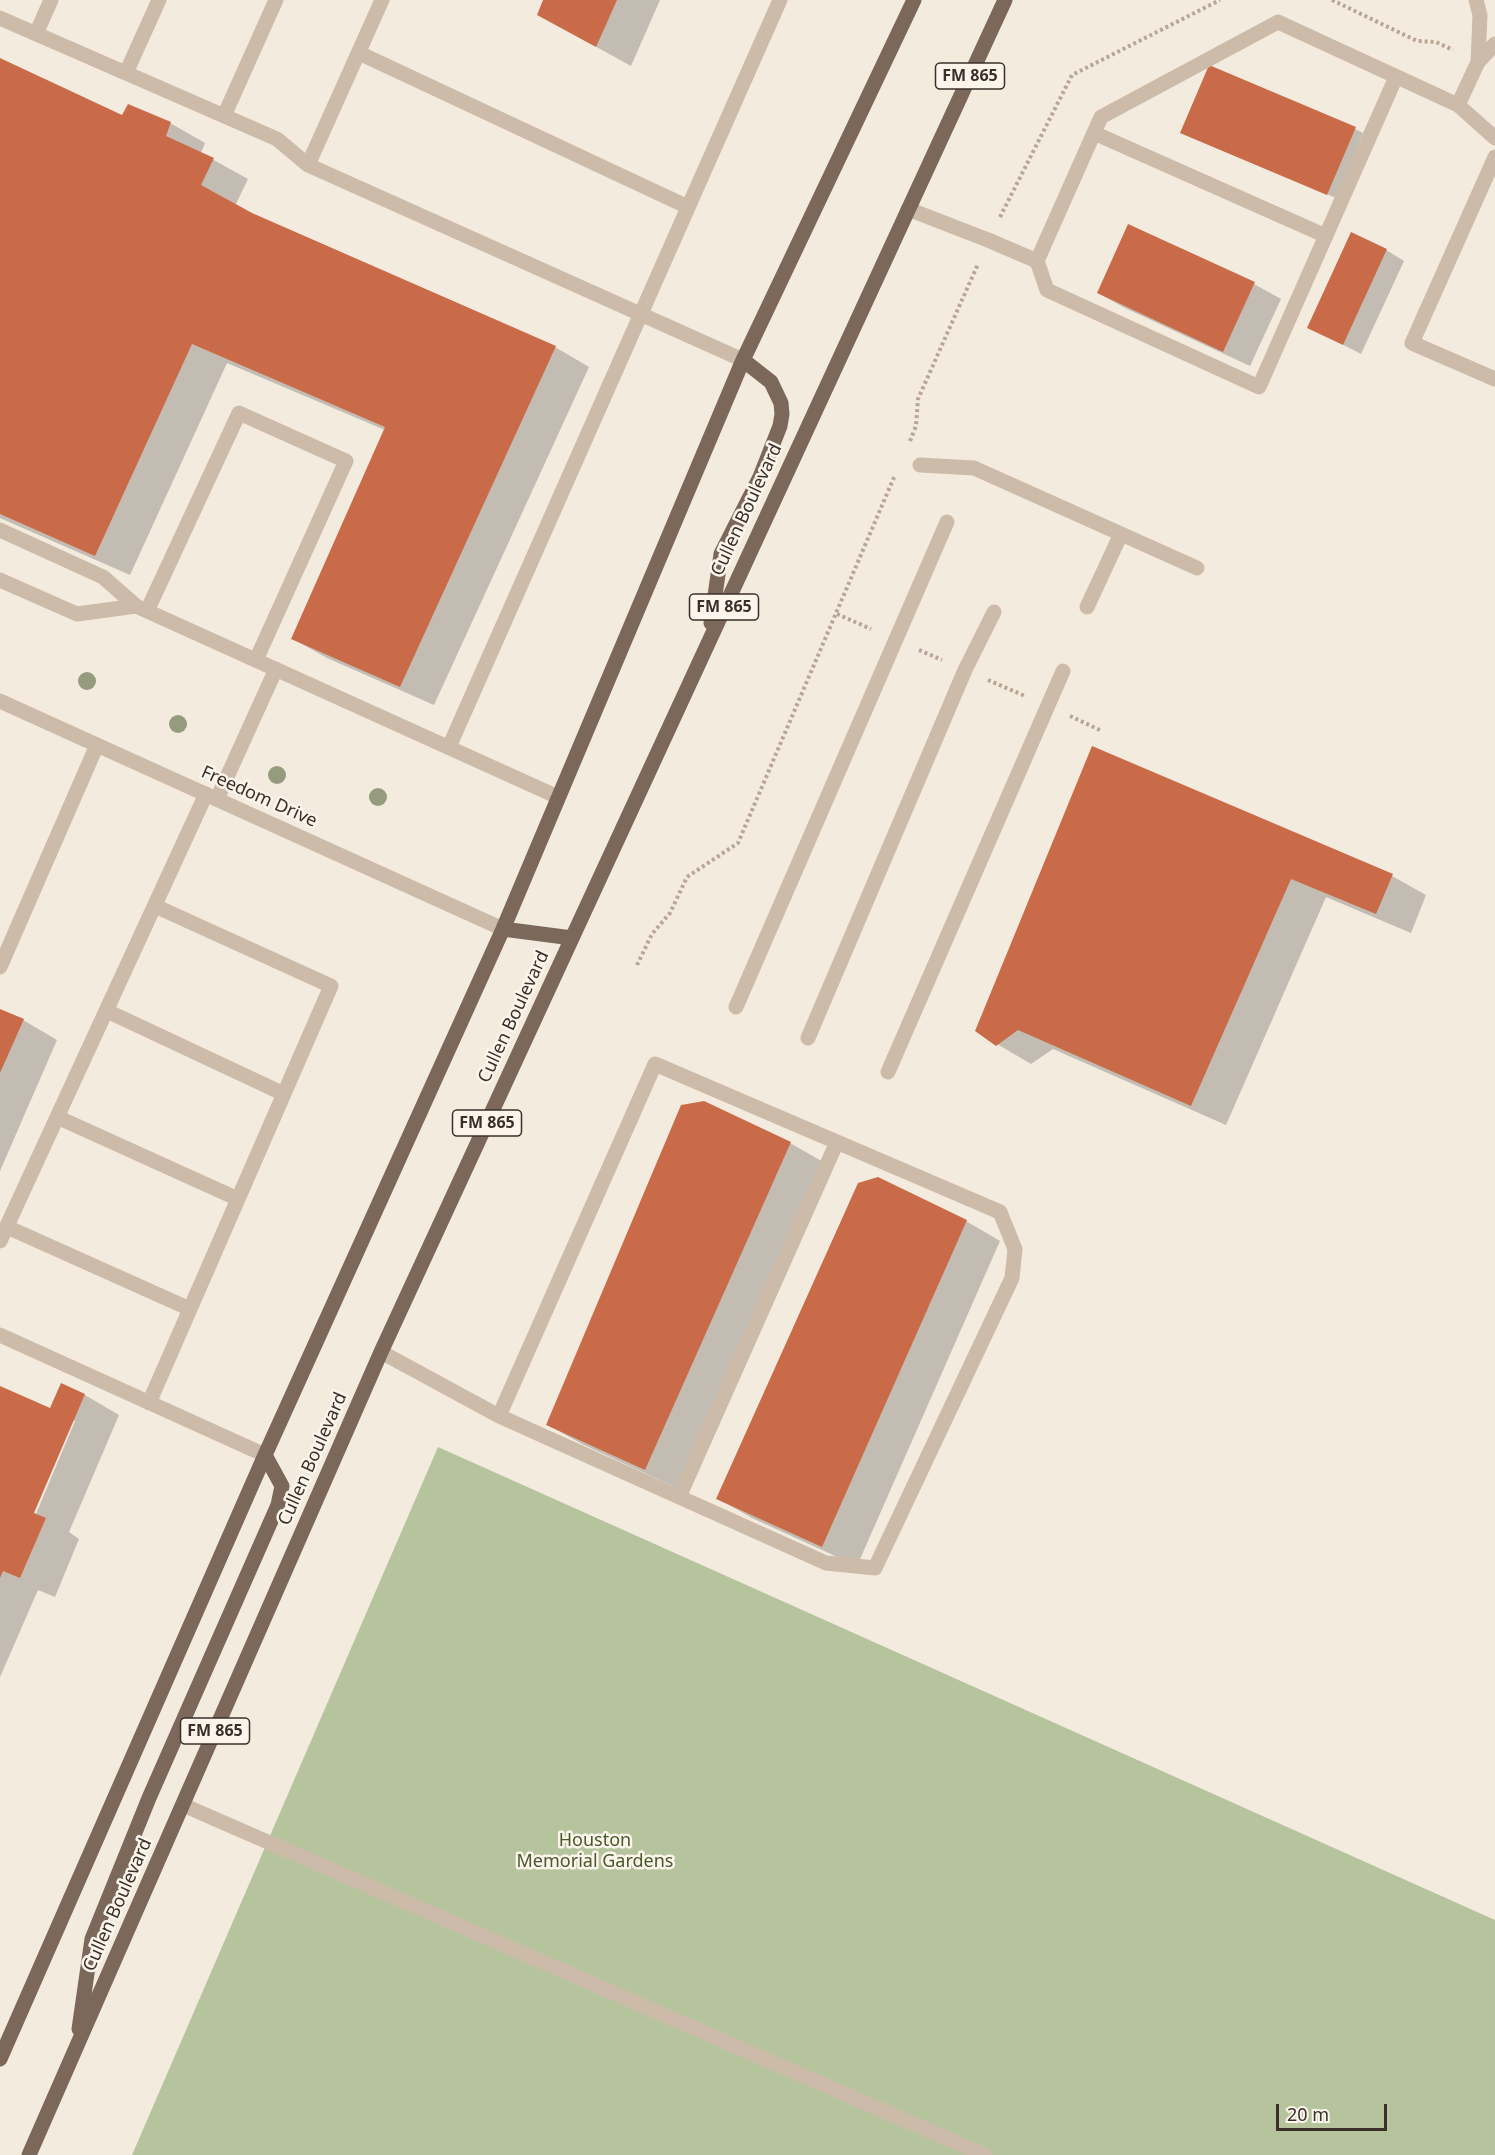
<!DOCTYPE html>
<html>
<head>
<meta charset="utf-8">
<style>
	body { margin:0 }
	#map { position:relative; width:1495px; height:2155px; overflow:hidden; background:#f4ebdf; font-family:"Noto Sans",sans-serif }
	canvas { display:block }
	.scale { position:absolute; left:1276px; top:2104px; width:111px; height:27px; box-sizing:border-box; border:3px solid #3a302a; border-top:0; padding-left:8px; font-size:18px; line-height:21px; white-space:nowrap; color:#3a302a; -webkit-text-stroke:4px #fbf5ec; paint-order:stroke }
</style>
</head>
<body>
<div id="map">
<canvas width="1495" height="2155"></canvas>
<div class="scale">20 m</div>
</div>
<script>
const c = document.querySelector('canvas').getContext('2d');
c.lineJoin = 'round';
function fillPath(path, color) { c.fillStyle = color; c.fill(path, 'evenodd'); }
const poly = rows => new Path2D(rows.map(r => 'M' + r).join(''));
function trace(path, color, width, dash) { c.strokeStyle = color; c.lineWidth = width; c.lineCap = dash ? 'butt' : 'round'; c.setLineDash(dash || []); c.stroke(path); }
function drawText(font, color, halo, rows, align = 'center') {
  c.font = font + ' "Noto Sans",sans-serif'; c.lineWidth = 5; c.setLineDash([]); c.textBaseline = 'middle'; c.strokeStyle = halo; c.fillStyle = color; for (const [text, x, y, turn = 0] of rows) {
    c.save(); c.translate(x, y); c.rotate((+turn || 0) * Math.PI / 180); c.textAlign = isNaN(turn) ? turn : align; if (halo) c.strokeText(text, 0, 0); c.fillText(text, 0, 0); c.restore();
  }
}
const green = poly([
	[438,1447,1495,1920,1495,2155,132,2155]
]);
const shadow = poly([
	[544,0,660,0,631,66,573,34],
	[0,60,123,117,170,123,205,143,201,153,248,179,235,206,555,347,589,367,434,705,327,658,293,639,385,430,227,363,130,575,0,518],
	[1355,129,1363,133,1336,198,1190,137],
	[1129,226,1254,284,1281,299,1250,366,1125,308,1098,293],
	[1386,250,1404,261,1361,354,1309,327],
	[1093,748,1392,876,1426,895,1411,933,1326,897,1226,1125,1053,1049,1031,1064,997,1044],
	[0,1010,23,1020,57,1040,0,1171],
	[790,1143,825,1163,679,1489,582,1444,548,1425],
	[966,1221,1000,1241,857,1566,752,1518,717,1498],
	[62,1385,85,1395,119,1415,69,1532,79,1539,55,1597,38,1590,0,1677,0,1388,50,1410],
	[72,1421,75,1421,33,1521,30,1520]
]);
const building = poly([
	[543,0,617,0,596,47,537,15],
	[0,58,122,115,128,104,171,122,166,136,214,158,201,185,252,213,556,346,400,687,291,639,385,427,192,344,95,556,0,514],
	[1209,65,1356,127,1327,195,1180,133],
	[1128,224,1255,282,1223,352,1097,293],
	[1351,232,1387,249,1343,345,1307,328],
	[1092,746,1393,874,1376,914,1291,879,1191,1106,1018,1030,996,1046,975,1031],
	[0,1009,24,1019,0,1073],
	[704,1101,791,1142,645,1470,546,1425,681,1105],
	[878,1177,967,1220,822,1547,716,1499,858,1183],
	[61,1383,85,1394,34,1513,46,1518,20,1578,3,1571,0,1578,0,1386,50,1408]
]);
const path = poly([
	[1332,0,1417,41,1436,42,1453,50],
	[1000,217,1072,75,1220,0],
	[910,441,916,426,918,399,978,264],
	[837,614,871,629],
	[919,650,942,660],
	[988,680,1025,696],
	[1070,716,1102,731],
	[637,965,652,934,670,913,687,877,738,843,895,475]
]);
const service = poly([
	[1476,0,1480,15,1478,62,1495,44],
	[0,18,277,139,308,165,743,360],
	[36,34,51,0],
	[359,53,688,207],
	[126,73,159,0],
	[1458,105,1478,62],
	[224,116,276,0],
	[1094,133,1326,236],
	[1495,157,1412,343,1495,379],
	[308,165,382,0],
	[908,209,988,240,1037,261,1101,117,1278,22,1458,105,1495,138],
	[1037,261,1047,290,1259,387,1396,77],
	[920,465,974,468,1197,568],
	[0,530,103,577,136,606],
	[0,580,77,614,136,606,558,797],
	[1087,607,1121,534],
	[147,611,239,413,346,461,256,660],
	[449,747,780,0],
	[217,799,276,669],
	[0,967,97,745],
	[736,1007,947,522],
	[107,1011,284,1094],
	[808,1038,965,670,994,612],
	[888,1072,1063,671],
	[57,1117,238,1199],
	[7,1227,190,1309],
	[0,1241,206,794],
	[0,1335,265,1455],
	[381,1352,499,1416,655,1064,1000,1212,1015,1249,1012,1278,875,1568,826,1563,499,1416],
	[149,1403,331,986,155,906],
	[679,1497,837,1142],
	[183,1805,985,2155]
]);
const minor = poly([
	[0,701,503,929]
]);
const primary = poly([
	[711,623,721,554,760,477,780,426,782,414,781,403,771,382,743,360],
	[503,929,572,938],
	[79,2029,92,1939,149,1798,278,1505,282,1486,265,1455],
	[0,2059,265,1455,503,929,743,360,914,0],
	[29,2155,381,1352,1005,0]
]);
const trees = [
	[87,681],
	[178,724],
	[277,775],
	[378,797]
];
const shields = [
	[970,76,69],
	[724,607,69],
	[487,1123,69],
	[215,1731,69]
];
const shieldNames = [
	["FM 865",970,76],
	["FM 865",724,607],
	["FM 865",487,1123],
	["FM 865",215,1731]
];
const streetNames = [
	["Cullen Boulevard",747,510,-65],
	["Freedom Drive",259,797,24],
	["Cullen Boulevard",514,1017,-65],
	["Cullen Boulevard",313,1459,-66],
	["Cullen Boulevard",118,1905,-66]
];
const parkNames = [
	["Houston",595,1841],
	["Memorial Gardens",595,1862]
];
fillPath(green, '#b6c49e');
fillPath(shadow, '#0003');
fillPath(building, '#c96b48');
trace(path, '#b9a594', 4, [3, 3]);
trace(service, '#cdbbaa', 15);
trace(minor, '#cdbbaa', 15);
trace(primary, '#7c675b', 15);
c.fillStyle = '#959b7d';
for (const [x, y] of trees) { c.beginPath(); c.arc(x, y, 9, 0, 2 * Math.PI); c.fill(); }
for (const [x, y, w] of shields) { const box = new Path2D(); box.roundRect(x - w / 2, y - 13, w, 26, 4.5); c.fillStyle = '#fbf5ec'; c.fill(box); trace(box, '#3a302a', 1.5); }
drawText('bold 16px', '#3a302a', null, shieldNames);
drawText('18px', '#3a302a', '#fbf5ec', streetNames);
drawText('18px', '#48592d', '#fbf5ec', parkNames);
</script>
</body>
</html>
